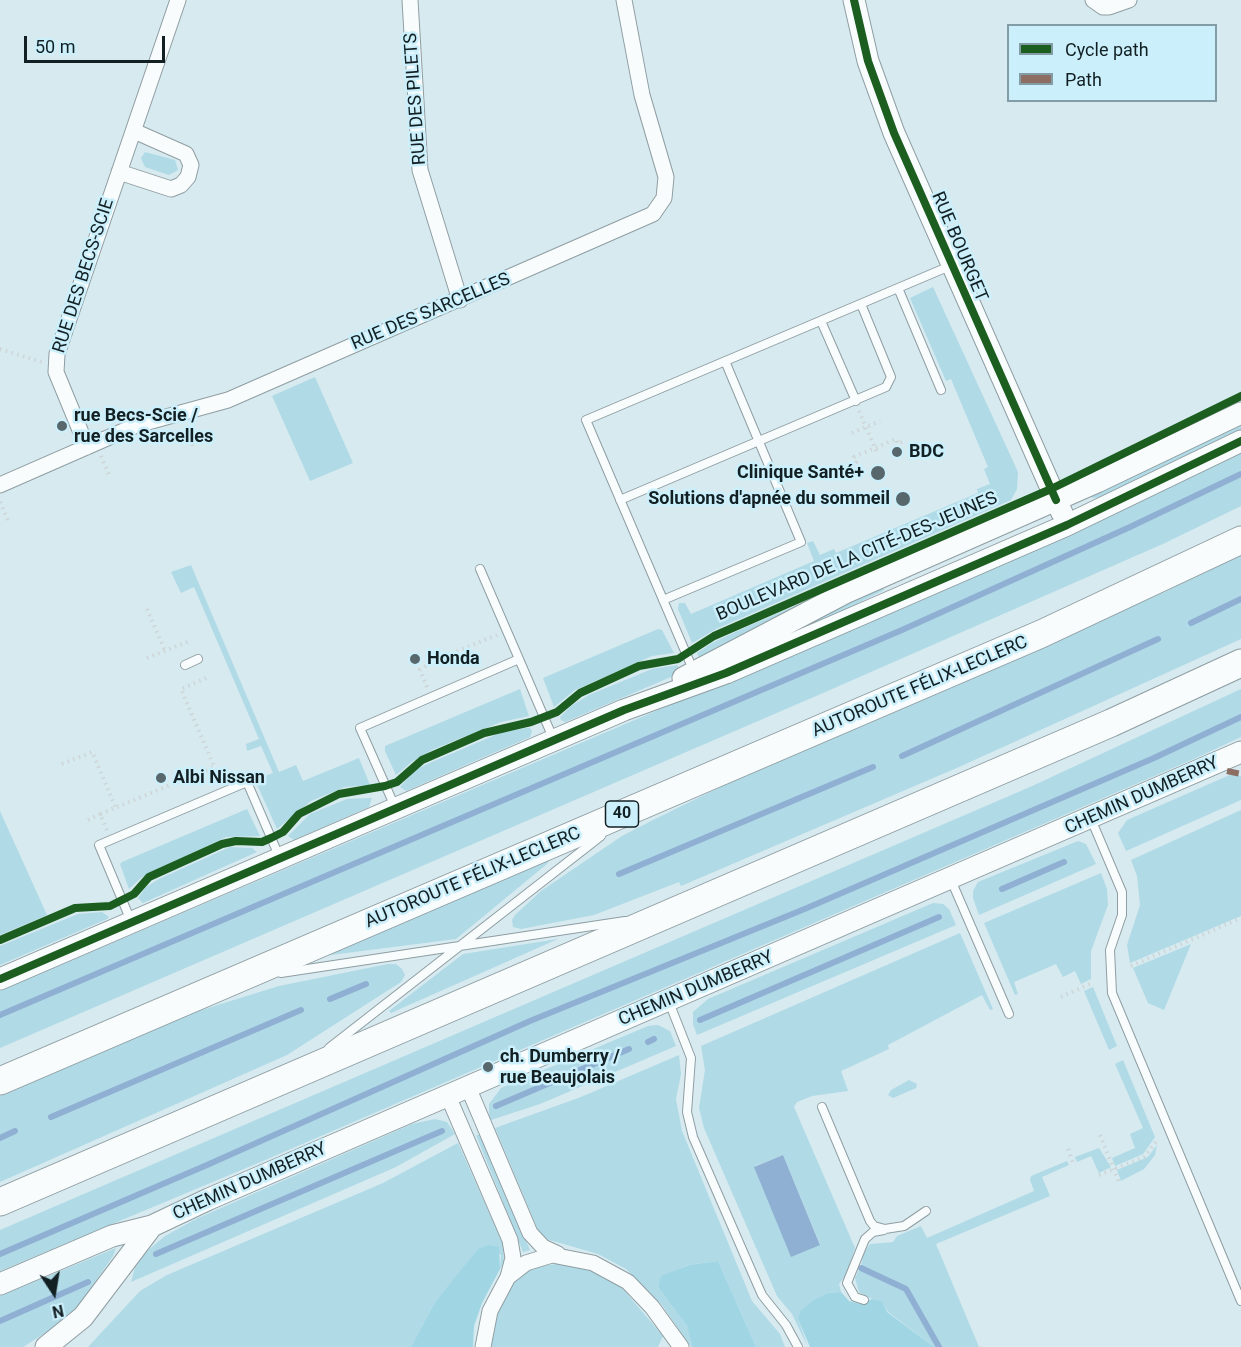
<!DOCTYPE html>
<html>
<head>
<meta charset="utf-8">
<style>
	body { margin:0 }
	#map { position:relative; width:1241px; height:1347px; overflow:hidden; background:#d6eaf0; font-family:Roboto,sans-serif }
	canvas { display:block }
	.legend { position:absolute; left:1007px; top:24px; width:210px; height:78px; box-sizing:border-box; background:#ccf0fb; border:2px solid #829da5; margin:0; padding:8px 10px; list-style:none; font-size:18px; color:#122024 }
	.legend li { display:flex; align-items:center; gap:12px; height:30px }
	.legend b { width:30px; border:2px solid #829da5 }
	.north { position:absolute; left:24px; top:1263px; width:60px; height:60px; -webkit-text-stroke:4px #ccf0fb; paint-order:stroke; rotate:168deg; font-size:16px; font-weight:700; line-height:24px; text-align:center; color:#122024 }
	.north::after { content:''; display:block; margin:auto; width:21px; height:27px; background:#122024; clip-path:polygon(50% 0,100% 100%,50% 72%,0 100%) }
	.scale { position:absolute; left:24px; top:36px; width:141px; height:27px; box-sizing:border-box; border:3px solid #122024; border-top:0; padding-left:8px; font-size:18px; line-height:21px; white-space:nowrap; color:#122024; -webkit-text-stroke:4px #ccf0fb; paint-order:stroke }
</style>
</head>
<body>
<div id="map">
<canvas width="1241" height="1347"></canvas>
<ul class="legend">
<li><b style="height:8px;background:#1b5e20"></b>Cycle path</li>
<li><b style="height:8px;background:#8d6e63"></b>Path</li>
</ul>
<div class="north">N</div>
<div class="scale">50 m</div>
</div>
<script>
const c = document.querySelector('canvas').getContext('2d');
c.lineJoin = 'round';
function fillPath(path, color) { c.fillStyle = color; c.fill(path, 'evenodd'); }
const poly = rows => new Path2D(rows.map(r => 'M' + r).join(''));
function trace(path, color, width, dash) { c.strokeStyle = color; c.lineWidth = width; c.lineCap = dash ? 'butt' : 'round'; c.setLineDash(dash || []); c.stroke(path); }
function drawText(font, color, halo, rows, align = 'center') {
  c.font = font + ' Roboto,sans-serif'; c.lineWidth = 5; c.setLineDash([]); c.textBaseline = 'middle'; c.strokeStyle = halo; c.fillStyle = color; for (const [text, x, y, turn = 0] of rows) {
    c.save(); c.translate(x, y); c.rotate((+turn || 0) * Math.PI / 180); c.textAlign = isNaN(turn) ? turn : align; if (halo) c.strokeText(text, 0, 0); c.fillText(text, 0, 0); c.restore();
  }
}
const green = poly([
	[145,152,175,160,178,170,169,175,145,167,141,158],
	[933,287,1018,472,1017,489,1011,500,716,629,692,643,678,609,679,603,685,603,691,614,814,561,807,543,813,541,820,555,834,549,836,553,978,493,977,489,990,484,984,469,988,467,951,379,946,381,910,298],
	[315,377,353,463,310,481,272,396],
	[1241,422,1241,435,1113,496,1092,498,1091,494],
	[1241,449,1241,506,1165,543,823,693,0,1048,0,991,719,684],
	[979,526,700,659,698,656,697,653,712,643,742,629],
	[1241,554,1241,639,959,767,681,886,679,882,594,915,521,929,513,927,512,920,515,915,541,891,622,836,651,821,741,777,1167,591],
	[191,565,279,772,296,765,303,781,359,758,370,785,345,787,311,801,277,829,255,780,273,773,261,746,247,751,246,744,259,739,194,587,181,593,171,572],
	[882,585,884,590,807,629,744,653],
	[658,629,662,630,674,653,652,656,575,690,554,707,543,678],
	[677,665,680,669,678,674,565,722,561,720,560,717,571,706,589,695,652,669],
	[520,689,529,716,501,722,434,749,413,761,396,775,385,751,385,746],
	[1241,689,1241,737,1196,758,270,1158,0,1271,0,1230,1030,787],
	[526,728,530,728,532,731,530,737,406,791,400,787,415,770,432,762,500,733],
	[1232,774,1241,776,1241,800,1126,851,1118,833,1127,820],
	[372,798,369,807,294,840,288,836,310,814,347,799],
	[247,809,260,836,226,837,142,877,129,889,120,864,122,862],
	[1241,810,1241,916,1130,963,1127,945,1140,905,1137,876,1131,860],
	[0,811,47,915,0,935],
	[1078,841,1086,844,1096,864,979,915,973,898,973,891,978,882],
	[230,847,252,848,257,852,143,903,138,898,146,887,159,879],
	[551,858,547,864,456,939,323,956],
	[1101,873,1107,889,1108,905,1091,951,1091,979,1081,984,1075,971,1063,977,1056,964,1014,982,1018,994,1015,995,984,923],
	[933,903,943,904,949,909,956,925,697,1035,693,1024,693,1012,708,999],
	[102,912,109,917,107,919,0,965,0,946,78,914],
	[960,933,993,1009,990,1010,982,995,888,1045,889,1049,841,1071,848,1091,812,1096,797,1102,794,1107,855,1248,847,1273,839,1284,841,1292,828,1293,813,1300,800,1311,798,1319,808,1347,792,1314,777,1296,704,1128,699,1108,705,1070,701,1046],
	[783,1155,820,1244,792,1256,755,1166],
	[558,939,391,1013,389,1011,463,954],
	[1191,944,1164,1010,1148,1003,1133,968],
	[388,964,396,964,402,969,405,975,401,982,287,1055,0,1182,0,1096,192,1013,279,986],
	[1093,987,1117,1046,1109,1050,1084,991],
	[658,1025,670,1031,676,1046,540,1104,491,1120,489,1115,489,1104,501,1088,648,1026],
	[679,1055,681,1074,676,1099,682,1131,752,1301,780,1334,785,1347,756,1347,718,1261,688,1265,661,1277,658,1287,687,1326,693,1340,693,1347,691,1347,662,1305,626,1269,598,1254,546,1239,538,1230,495,1128,581,1097],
	[1123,1060,1155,1137,1143,1154,1115,1166,1112,1158,1135,1148,1130,1134,1143,1128,1115,1064],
	[909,1080,917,1084,916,1088,893,1098,888,1095,891,1090],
	[435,1119,447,1122,455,1134,396,1167,131,1282,135,1268,146,1252,165,1236,196,1219,412,1124],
	[476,1135,480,1135,530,1250,523,1252],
	[458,1143,503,1244,504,1263,500,1269,501,1255,488,1245,478,1250,435,1302,411,1347,88,1347,140,1291,167,1275,383,1183],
	[1157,1145,1155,1155,1144,1169,1121,1181,1117,1170,1148,1157],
	[1099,1148,1111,1167,1099,1173,1091,1156,1077,1162,1075,1157],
	[1067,1161,1069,1165,1042,1177,1050,1196,936,1244,979,1347,934,1347,887,1311,882,1301,872,1299,859,1292,855,1278,862,1263,863,1254,870,1244,893,1242,897,1236,921,1226,927,1238,1034,1191,1030,1180,1031,1176],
	[116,1248,113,1256,80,1304,61,1323,23,1347,0,1347,0,1296],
	[565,1263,584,1267,622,1288,663,1336,658,1347,492,1347,492,1325,510,1286,533,1267]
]);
const forest = poly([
	[488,1245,499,1247,500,1269,482,1303,474,1326,473,1347,411,1347,435,1302,478,1249],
	[718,1261,756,1347,693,1347,687,1326,658,1287,661,1276,689,1265],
	[841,1292,849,1301,860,1304,872,1299,882,1301,887,1312,934,1347,810,1347,798,1319,800,1311,813,1300,828,1293]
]);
const water = poly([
	[783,1155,820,1245,791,1257,754,1167]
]);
const stream = poly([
	[1191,623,1241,599],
	[902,756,1158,639],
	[619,874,873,767],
	[1002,889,1064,862],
	[330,999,366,984],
	[0,1015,902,630,1130,527,1241,474],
	[700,1020,939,917],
	[648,1042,654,1039],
	[496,1106,629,1049],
	[51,1117,301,1010],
	[0,1138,15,1131],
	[0,1254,207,1165,530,1021,807,908,1154,758,1241,717],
	[156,1254,442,1131],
	[861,1268,906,1289,939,1347],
	[0,1321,88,1282]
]);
const path = poly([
	[0,349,42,362],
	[859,411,878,455],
	[185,428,195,450],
	[852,433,880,421],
	[101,456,109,475],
	[850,465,856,462,854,457,896,439,898,444,904,441],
	[0,502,8,520],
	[147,609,165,651],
	[147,658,190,641],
	[206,678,181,689,219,778,223,777],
	[427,687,420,670,433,661,497,635],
	[62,764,92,752,116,808],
	[88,820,100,814],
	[107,830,100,814,214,767],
	[1131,966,1241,918],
	[1061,997,1092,983],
	[1100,1135,1119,1182],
	[1068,1149,1073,1163],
	[1099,1175,1144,1157,1156,1142]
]);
const lane = poly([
	[898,288,941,390],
	[821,321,856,401],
	[620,500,886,387,891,377,861,304],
	[480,569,519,659],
	[663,600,801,542,725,361],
	[185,665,198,659],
	[694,672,586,420,950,266],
	[395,807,360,728,519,659,553,738],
	[1091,819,1122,892,1122,915,1110,950,1112,993,1241,1301],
	[951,880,1009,1014],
	[131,921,99,845,113,839,247,782,279,856],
	[281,973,625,921],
	[669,1002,691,1058,687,1112,693,1137,762,1295,786,1325,798,1347],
	[329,1048,601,836],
	[822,1107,870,1221,874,1226,885,1229,904,1226,926,1211],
	[864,1300,855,1297,847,1283,865,1239,873,1232,884,1230]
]);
const street = poly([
	[410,0,420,170,460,300],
	[1093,0,1103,7,1109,7,1129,0],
	[119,172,171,189,181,185,188,177,191,165,186,154,134,131],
	[87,447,56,372,57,354,178,0],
	[0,485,137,425,228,400,653,214,664,198,666,177,642,95,624,0],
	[468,1087,530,1233,543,1247,558,1254],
	[448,1096,510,1240,513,1258,508,1277],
	[483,1347,490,1311,508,1277,526,1263,552,1255,593,1263,628,1282,652,1307,681,1347]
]);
const secondary = poly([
	[854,0,868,61,894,133,1062,513],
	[683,678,845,593,1097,482,1241,413],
	[0,979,624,710,726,673,1067,525,1241,441],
	[0,1284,112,1236,152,1226,209,1199,1241,752],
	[46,1347,83,1317,152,1226]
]);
const highway = poly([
	[0,1081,1041,634,1241,540],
	[0,1202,1111,723,1241,663]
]);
const quiet = poly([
	[1227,771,1241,774]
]);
const cycleway = poly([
	[854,0,868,61,894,133,1056,500],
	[0,940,75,908,110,906,134,894,149,877,222,844,236,841,262,842,271,838,283,832,299,814,339,794,385,786,397,782,422,760,484,733,531,722,557,712,580,693,639,666,678,659,714,636,1051,489,1241,396],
	[0,979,624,710,726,673,1067,525,1241,441]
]);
const markers = [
	[62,426,6,"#57676b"],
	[897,452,6,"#57676b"],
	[878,473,8,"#57676b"],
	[903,499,8,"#57676b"],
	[415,659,6,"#57676b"],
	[161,778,6,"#57676b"],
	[488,1067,6,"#57676b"]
];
const shields = [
	[622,814,33]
];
const shieldNames = [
	["40",622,814]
];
const streetNames = [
	["RUE DES PILETS",416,99,-94],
	["RUE BOURGET",959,247,67],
	["RUE DES BECS-SCIE",84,276,-72],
	["RUE DES SARCELLES",431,312,-23],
	["BOULEVARD DE LA CITÉ-DES-JEUNES",857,557,-23],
	["AUTOROUTE FÉLIX-LECLERC",920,687,-23],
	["CHEMIN DUMBERRY",1142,796,-24],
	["AUTOROUTE FÉLIX-LECLERC",473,878,-23],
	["CHEMIN DUMBERRY",696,989,-23],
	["CHEMIN DUMBERRY",250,1182,-24]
];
const poiNames = [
	["rue Becs-Scie /",74,416],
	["rue des Sarcelles",74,437],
	["BDC",909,452],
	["Clinique Santé+",864,473,"right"],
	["Solutions d'apnée du sommeil",890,499,"right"],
	["Honda",427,659],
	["Albi Nissan",173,778],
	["ch. Dumberry /",500,1057],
	["rue Beaujolais",500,1078]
];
fillPath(green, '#b0dae6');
fillPath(forest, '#a0d5e4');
fillPath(water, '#8fb0d3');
trace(stream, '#8fb0d3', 6);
trace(lane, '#8f9ea2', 10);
trace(street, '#8f9ea2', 17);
trace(secondary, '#8f9ea2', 23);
trace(highway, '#8f9ea2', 29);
trace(path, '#ced5d6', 4, [1.5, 4.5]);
trace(lane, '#f9fcfd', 8);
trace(street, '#f9fcfd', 15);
trace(secondary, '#f9fcfd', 21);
trace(highway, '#f9fcfd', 27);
trace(quiet, '#8d6e63', 6, [12, 6]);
trace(cycleway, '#1b5e20', 8);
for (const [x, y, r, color] of markers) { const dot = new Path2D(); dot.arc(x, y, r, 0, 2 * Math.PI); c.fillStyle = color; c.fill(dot); trace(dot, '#ccf0fb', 2); }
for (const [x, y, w] of shields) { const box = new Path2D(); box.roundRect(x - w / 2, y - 13, w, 26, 4.5); c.fillStyle = '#ccf0fb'; c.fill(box); trace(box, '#122024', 1.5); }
drawText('bold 16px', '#122024', null, shieldNames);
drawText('18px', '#122024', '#ccf0fb', streetNames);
drawText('bold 18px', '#122024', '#ccf0fb', poiNames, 'left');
</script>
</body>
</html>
